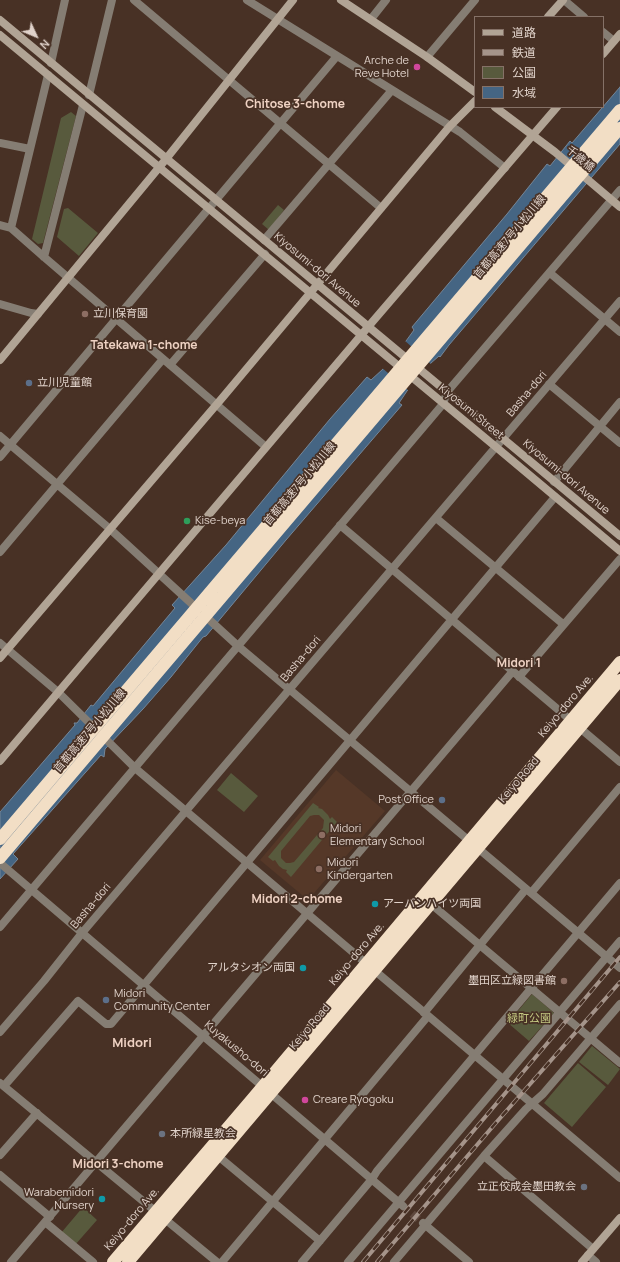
<!DOCTYPE html>
<html>
<head>
<meta charset="utf-8">
<style>
	body { margin:0 }
	#map { position:relative; width:620px; height:1262px; overflow:hidden; background:#483125; font-family:Manrope,"Noto Sans JP",sans-serif }
	canvas { display:block }
	.legend { position:absolute; left:474px; top:16px; width:130px; height:92px; box-sizing:border-box; background:#483125; border:1px solid #857167; margin:0; padding:5px 7px; list-style:none; font-size:12px; color:#e0d2ca }
	.legend li { display:flex; align-items:center; gap:8px; height:20px }
	.legend b { width:20px; border:1px solid #857167 }
	.north { position:absolute; left:16px; top:16px; width:40px; height:40px; -webkit-text-stroke:3px #483125; paint-order:stroke; rotate:134deg; font-size:11px; font-weight:700; line-height:16px; text-align:center; color:#e0d2ca }
	.north::after { content:''; display:block; margin:auto; width:14px; height:18px; background:#e0d2ca; clip-path:polygon(50% 0,100% 100%,50% 72%,0 100%) }
</style>
</head>
<body>
<div id="map">
<canvas width="620" height="1262"></canvas>
<ul class="legend">
<li><b style="height:5px;background:#b1a495"></b>道路</li>
<li><b style="height:5px;background:#a5948a"></b>鉄道</li>
<li><b style="height:11px;background:#585a3d"></b>公園</li>
<li><b style="height:11px;background:#456583"></b>水域</li>
</ul>
<div class="north">N</div>
</div>
<script>
const c = document.querySelector('canvas').getContext('2d');
c.lineJoin = 'round';
function fillPath(path, color) { c.fillStyle = color; c.fill(path, 'evenodd'); }
const poly = rows => new Path2D(rows.map(r => 'M' + r).join(''));
function trace(path, color, width, dash) { c.strokeStyle = color; c.lineWidth = width; c.lineCap = dash ? 'butt' : 'round'; c.setLineDash(dash || []); c.stroke(path); }
function drawText(font, color, halo, rows, align = 'center') {
  c.font = font + ' Manrope,"Noto Sans JP",sans-serif'; c.lineWidth = 3.5; c.setLineDash([]); c.textBaseline = 'middle'; c.strokeStyle = halo; c.fillStyle = color; for (const [text, x, y, turn = 0] of rows) {
    c.save(); c.translate(x, y); c.rotate((+turn || 0) * Math.PI / 180); c.textAlign = isNaN(turn) ? turn : align; if (halo) c.strokeText(text, 0, 0); c.fillText(text, 0, 0); c.restore();
  }
}
const built = poly([
	[336,770,385,811,308,900,260,860]
]);
const green = poly([
	[71,112,76,116,43,243,38,244,32,239,61,118],
	[278,205,284,210,269,230,262,224],
	[68,208,98,233,79,256,57,237,64,209],
	[231,773,258,796,244,812,217,790],
	[313,803,319,807,318,808,322,809,328,815,330,819,332,817,337,822,291,877,286,872,287,870,283,869,279,866,275,860,273,861,268,857],
	[314,815,319,815,324,820,323,828,294,862,290,863,286,863,281,858,281,851,310,816],
	[532,994,554,1013,529,1041,508,1023],
	[592,1046,620,1069,608,1085,579,1062],
	[578,1063,606,1087,572,1127,544,1103],
	[83,1207,97,1220,75,1245,61,1233]
]);
const water = poly([
	[620,87,620,144,449,345,440,357,439,356,431,363,407,391,399,403,402,405,286,540,206,636,203,637,171,677,143,709,105,749,104,757,101,755,13,854,18,859,0,879,0,812,75,725,74,723,77,723,91,705,93,706,175,608,172,605,226,545,330,419,367,377,371,380,383,369,406,341,414,330,412,327,507,214,547,164,550,166,570,141,572,143,620,87]
]);
const pier = poly([
	[404,340,432,365,409,391,381,367]
]);
const streetTunnel = poly([
	[403,1206,423,1223]
]);
const street = poly([
	[134,0,381,208],
	[247,0,460,132,505,168],
	[564,0,584,17],
	[371,19,386,0],
	[603,32,614,41],
	[427,57,475,0],
	[51,63,65,0],
	[89,95,112,0],
	[0,143,30,149],
	[0,225,11,228,44,257,266,447],
	[11,228,48,75],
	[264,240,392,90],
	[44,257,83,105],
	[550,273,620,332],
	[0,304,31,313,38,314],
	[170,365,265,254],
	[549,384,620,443],
	[0,436,110,529,238,646,620,968],
	[0,457,337,56],
	[554,482,620,402],
	[436,518,563,624],
	[340,525,620,762],
	[0,552,163,359],
	[0,643,58,692,135,768,620,1178],
	[519,677,620,559],
	[0,863,403,1206],
	[531,893,620,787],
	[431,904,620,1063],
	[0,927,443,404,447,392,620,190],
	[424,1013,526,889],
	[0,1032,44,981,82,933,620,301],
	[0,1083,217,1262],
	[4,1086,78,1001,106,1024,111,1024,555,497],
	[0,1155,37,1113],
	[218,1156,320,1241],
	[484,1156,593,1249],
	[0,1175,50,1217],
	[45,1222,93,1262],
	[423,1223,469,1262],
	[588,1255,596,1262],
	[11,1262,513,671],
	[222,1262,428,1016],
	[302,1262,372,1179,377,1171,620,883],
	[348,1262,620,941],
	[394,1262,484,1156,526,1109,543,1094,620,1004]
]);
const secondary = poly([
	[341,0,427,57,475,92],
	[548,17,563,0],
	[0,20,620,536],
	[0,35,496,447,620,551],
	[603,54,620,34],
	[495,107,555,152,620,207],
	[0,360,166,159,293,0],
	[0,658,223,397,450,126,475,101],
	[0,761,374,320,557,107],
	[582,1262,620,1218]
]);
const highway = poly([
	[113,1262,253,1098,620,662],
	[128,1262,620,680]
]);
const rail = poly([
	[363,1262,620,957],
	[377,1262,494,1125,620,982]
]);
const highwayBridge = poly([
	[0,839,620,110],
	[0,858,620,128]
]);
const markers = [
	[417,67,4,"#d1479c"],
	[85,314,4,"#8d6e63"],
	[29,383,4,"#5c6f8a"],
	[187,521,4,"#2e9e5b"],
	[442,800,4,"#5c6f8a"],
	[322,835,4,"#8d6e63"],
	[319,869,4,"#8d6e63"],
	[375,904,4,"#0f9aa8"],
	[303,968,4,"#0f9aa8"],
	[564,981,4,"#8d6e63"],
	[106,1000,4,"#5c6f8a"],
	[305,1100,4,"#d1479c"],
	[162,1134,4,"#6b7280"],
	[584,1187,4,"#6b7280"],
	[102,1199,4,"#0f9aa8"]
];
const poiNames = [
	["Arche de",409,61,"right"],
	["Reve Hotel",409,74,"right"],
	["立川保育園",93,314],
	["立川児童館",37,383],
	["Kise-beya",195,521],
	["Post Office",434,800,"right"],
	["Midori",330,829],
	["Elementary School",330,842],
	["Midori",327,863],
	["Kindergarten",327,876],
	["アーバンハイツ両国",383,904],
	["アルタシオン両国",295,968,"right"],
	["墨田区立緑図書館",556,981,"right"],
	["Midori",114,994],
	["Community Center",114,1007],
	["Creare Ryogoku",313,1100],
	["本所緑星教会",170,1134],
	["立正佼成会墨田教会",576,1187,"right"],
	["Warabemidori",94,1193,"right"],
	["Nursery",94,1206,"right"]
];
const streetNames = [
	["千歳橋",580,159,40],
	["首都高速7号小松川線",510,237,-50],
	["Kiyosumi-dori Avenue",317,270,40],
	["Basha-dori",527,394,-50],
	["Kiyosumi Street",471,412,39],
	["Kiyosumi-dori Avenue",566,477,40],
	["首都高速7号小松川線",300,484,-50],
	["Basha-dori",301,659,-50],
	["Keiyo-doro Ave.",566,706,-50],
	["首都高速7号小松川線",90,731,-50],
	["Keiyo Road",519,780,-50],
	["Basha-dori",91,906,-50],
	["Keiyo-doro Ave.",357,954,-50],
	["Keiyo Road",310,1027,-50],
	["Kuyakusho-dori",236,1049,40],
	["Keiyo-doro Ave.",132,1219,-50]
];
const parkNames = [
	["緑町公園",529,1019]
];
const neighbourhoodNames = [
	["Chitose 3-chome",295,105],
	["Tatekawa 1-chome",144,346],
	["Midori 1",519,664],
	["Midori 2-chome",297,900],
	["Midori 3-chome",118,1165]
];
const quarterNames = [
	["Midori",132,1043]
];
fillPath(built, '#553828');
fillPath(green, '#585a3d');
fillPath(water, '#456583');
trace(water, '#748698', 1);
fillPath(pier, '#483125');
trace(streetTunnel, '#5f493e', 8, [8, 4]);
trace(street, '#857d73', 8);
trace(secondary, '#b1a495', 8);
trace(highway, '#f2dec5', 12);
trace(rail, '#a5948a', 4);
trace(rail, '#483125', 2.5, [8]);
trace(highwayBridge, '#f2dec5', 12);
for (const [x, y, r, color] of markers) { const dot = new Path2D(); dot.arc(x, y, r, 0, 2 * Math.PI); c.fillStyle = color; c.fill(dot); trace(dot, '#483125', 1.5); }
drawText('11px', '#e0d2ca', '#483125', poiNames, 'left');
drawText('11px', '#e0d2ca', '#483125', streetNames);
drawText('11px', '#c2c780', '#483125', parkNames);
drawText('bold 12px', '#efd2c3', '#483125', neighbourhoodNames);
drawText('bold 13px', '#efd2c3', '#483125', quarterNames);
</script>
</body>
</html>
